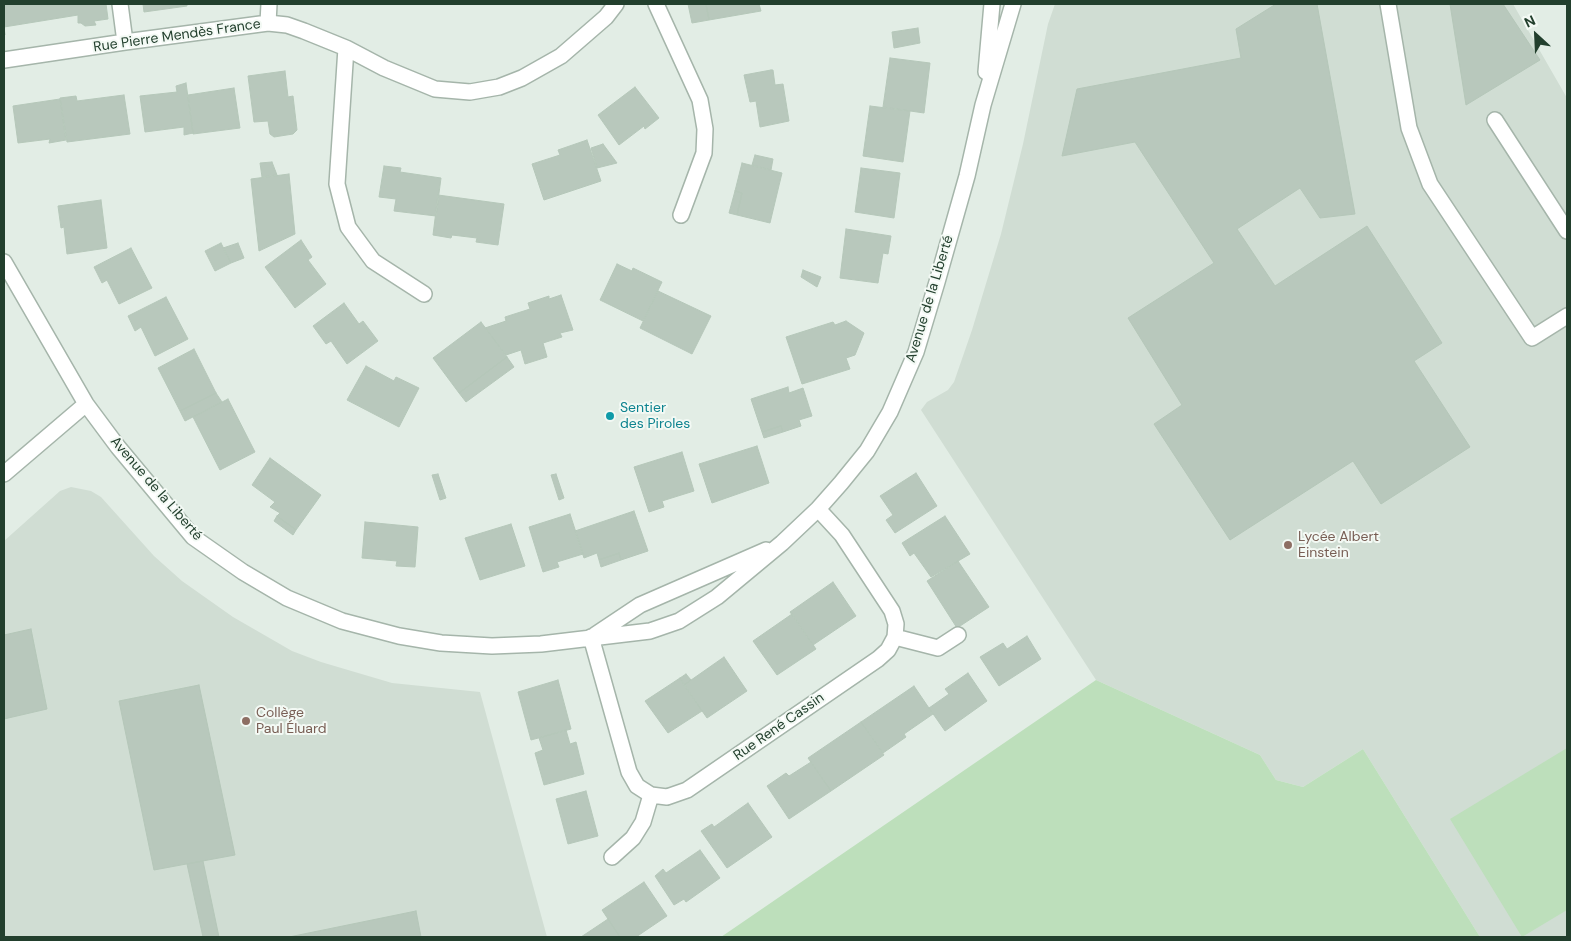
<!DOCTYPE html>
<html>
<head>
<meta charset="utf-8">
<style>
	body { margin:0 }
	#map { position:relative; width:1571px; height:941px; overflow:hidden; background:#e2ede5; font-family:"DM Sans",sans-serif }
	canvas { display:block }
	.frame { position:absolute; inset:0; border:5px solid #223f2d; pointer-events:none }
	.north { position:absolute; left:1511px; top:10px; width:50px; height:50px; -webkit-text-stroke:4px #f3f9f4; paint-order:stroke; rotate:335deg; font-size:14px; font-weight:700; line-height:20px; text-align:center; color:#223f2d }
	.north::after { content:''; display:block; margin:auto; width:18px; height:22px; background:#223f2d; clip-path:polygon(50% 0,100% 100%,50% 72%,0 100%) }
</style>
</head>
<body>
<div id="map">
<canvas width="1571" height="941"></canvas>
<div class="frame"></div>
<div class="north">N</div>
</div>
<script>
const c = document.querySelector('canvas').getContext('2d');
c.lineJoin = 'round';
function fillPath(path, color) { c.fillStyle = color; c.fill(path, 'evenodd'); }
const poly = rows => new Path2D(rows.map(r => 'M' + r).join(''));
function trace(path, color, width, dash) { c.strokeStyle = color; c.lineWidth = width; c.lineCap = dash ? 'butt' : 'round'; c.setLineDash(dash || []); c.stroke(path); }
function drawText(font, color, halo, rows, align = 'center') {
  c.font = font + ' "DM Sans",sans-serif'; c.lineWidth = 4; c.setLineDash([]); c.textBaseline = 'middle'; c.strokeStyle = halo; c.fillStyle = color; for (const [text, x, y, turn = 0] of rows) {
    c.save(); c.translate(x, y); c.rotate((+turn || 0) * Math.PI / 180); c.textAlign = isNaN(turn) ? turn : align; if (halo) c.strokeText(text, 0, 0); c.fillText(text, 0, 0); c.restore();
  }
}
const built = poly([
	[1055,4,1513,4,1567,98,1567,937,1480,937,1363,749,1303,787,1276,780,1260,755,1096,680,921,410,927,402,948,390,954,382,972,330,1001,234,1023,144,1048,24],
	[71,487,91,491,101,497,154,556,182,581,233,617,292,651,321,662,392,683,480,692,547,937,4,937,4,541,60,491]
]);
const green = poly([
	[1096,680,1260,755,1276,780,1303,787,1363,749,1480,937,721,937],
	[1567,748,1567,910,1522,937,1450,819]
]);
const building = poly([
	[4,4,106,4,108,19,94,21,96,25,85,26,81,23,78,23,78,15,4,27,5,35,4,35,4,4],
	[143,4,187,4,187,6,144,12,143,4],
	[688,4,706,4,709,20,692,23,688,4],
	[706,4,759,4,761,11,709,20,706,4],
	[1276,4,1317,4,1355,214,1320,218,1300,188,1237,229,1275,286,1367,226,1442,343,1414,361,1470,447,1381,504,1353,461,1230,540,1154,424,1182,405,1128,318,1214,263,1135,142,1062,156,1077,89,1241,58,1236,29,1276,4],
	[1450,4,1503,4,1540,60,1466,105,1450,4],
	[918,28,920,43,894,48,892,32,918,28],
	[890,58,930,63,924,113,883,107,890,58],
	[771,70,773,70,775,85,783,84,789,121,760,127,756,101,750,102,744,75,771,70],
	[285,71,288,97,293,96,297,130,293,134,274,137,270,134,268,121,254,122,248,76,285,71],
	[186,83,193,133,184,135,184,127,145,132,140,96,177,92,176,86,186,83],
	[635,87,659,118,645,129,644,126,619,145,598,115,635,87],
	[234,88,240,128,193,134,188,95,234,88],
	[124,95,130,134,67,142,60,98,76,96,77,101,124,95],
	[60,99,66,140,49,143,50,139,18,143,13,106,60,99],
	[870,106,910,111,903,162,863,156,870,106],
	[587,140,601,181,544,200,532,164,560,155,558,150,587,140],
	[603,144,617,163,597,168,591,148,603,144],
	[755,155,773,159,771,170,752,165,755,155],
	[272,162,277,175,262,177,260,163,272,162],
	[742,163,782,173,770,223,737,215,742,193,735,191,742,163],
	[384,166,401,168,400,172,441,178,436,216,394,211,396,199,379,197,384,166],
	[861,168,900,173,894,218,855,212,861,168],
	[289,174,295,234,259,251,251,179,289,174],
	[735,191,742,193,737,215,729,213,735,191],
	[438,195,504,204,498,245,476,242,477,238,452,235,451,238,433,235,438,195],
	[101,200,107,248,67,254,64,227,61,228,58,206,101,200],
	[846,229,891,236,888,254,883,253,878,283,840,278,846,229],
	[301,240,312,257,308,260,326,284,295,308,265,267,301,240],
	[221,243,231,263,215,271,205,251,221,243],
	[238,243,244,258,231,263,223,248,238,243],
	[131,248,152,288,119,304,107,280,102,283,94,267,131,248],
	[617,264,632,271,633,268,662,282,643,321,600,300,617,264],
	[803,270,821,277,817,287,801,277,803,270],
	[658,291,711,316,692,354,640,328,658,291],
	[561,295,573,330,560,333,562,337,543,343,547,357,525,364,521,350,506,355,485,328,506,321,505,317,530,309,528,303,549,296,549,299,561,295],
	[166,297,188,339,155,356,141,327,135,331,128,316,166,297],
	[344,303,359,324,363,321,378,341,347,364,331,341,326,344,313,326,344,303],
	[846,321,864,333,855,355,846,358,850,369,802,384,786,337,833,322,835,325,846,321],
	[481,322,507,357,459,393,433,358,481,322],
	[194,349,216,393,180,411,158,368,194,349],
	[507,357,514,367,466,402,459,393,507,357],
	[366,366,394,381,396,377,419,388,399,427,347,400,366,366],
	[788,387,789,393,803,388,812,416,799,420,801,426,783,432,781,426,762,432,751,399,788,387],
	[216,393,222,402,185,421,180,411,216,393],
	[228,399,255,452,220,470,193,417,228,399],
	[781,426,783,432,764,438,762,432,781,426],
	[757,446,769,483,712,503,699,464,757,446],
	[682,452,694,491,662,501,664,507,649,512,634,467,682,452],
	[270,458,321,495,296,530,277,516,280,513,270,507,275,502,252,485,270,458],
	[916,473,937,506,895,533,886,520,893,515,880,496,916,473],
	[438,474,446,498,440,500,432,475,438,474],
	[556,474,564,498,559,500,551,475,556,474],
	[634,511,648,551,621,560,619,553,599,560,597,553,584,558,575,531,634,511],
	[570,514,583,554,557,562,559,567,543,572,529,527,570,514],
	[277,516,296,530,293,535,274,521,277,516],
	[945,516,970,554,931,577,914,553,910,556,902,543,945,516],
	[365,522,418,527,415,567,396,566,397,561,362,558,365,522],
	[511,524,525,566,480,580,465,538,511,524],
	[619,553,621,560,601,567,599,560,619,553],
	[958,561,989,607,957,628,927,581,958,561],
	[833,582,856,616,813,645,790,612,833,582],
	[792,614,816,649,777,675,753,641,792,614],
	[31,629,47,709,4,719,4,635,31,629],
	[1027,636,1041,659,999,686,980,657,1003,643,1007,649,1027,636],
	[724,657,747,691,707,718,684,685,724,657],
	[968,673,987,701,945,731,929,708,949,694,945,689,968,673],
	[686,674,691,680,684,685,680,678,686,674],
	[680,678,702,711,668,733,645,701,680,678],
	[558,680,571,729,531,740,518,692,558,680],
	[199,685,235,855,154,870,119,701,199,685],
	[914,686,933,714,904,734,906,737,883,753,861,722,914,686],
	[861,722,884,755,831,791,808,758,861,722],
	[566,730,570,744,576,742,584,774,544,785,535,753,543,750,539,738,566,730],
	[811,762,831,791,789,819,767,786,786,773,789,776,811,762],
	[586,791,598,836,568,844,556,799,586,791],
	[748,803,772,837,727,868,701,831,712,824,714,827,748,803],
	[700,850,720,878,686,902,684,899,674,905,655,876,663,869,666,873,700,850],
	[203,861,219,937,203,937,187,864,203,861],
	[644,882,667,916,636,937,620,937,602,910,644,882],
	[416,911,421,937,289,937,416,911],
	[608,919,620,937,581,937,608,919]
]);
const minor = poly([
	[120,4,125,42],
	[656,4,700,100,705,129,704,153,681,215],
	[1388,4,1409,128,1430,184,1532,338,1567,316],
	[268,23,269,4],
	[346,48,337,184,348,227,373,261,424,294],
	[4,60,125,42,268,23,287,25,304,31,346,48,384,68,435,89,470,92,499,87,522,78,561,56,606,17,616,4],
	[986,72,992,4],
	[1495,120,1567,231],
	[4,262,86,404,118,447,193,537,243,572,287,598,342,621,399,636,441,643,492,646,541,644,650,631,679,621,717,597,782,543,818,509,841,483,867,451,890,412,916,352,937,282,967,176,983,105,1013,4],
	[4,474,86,404],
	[595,635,640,605,766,550],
	[591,637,629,772,637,786,651,795,667,797,687,790,878,659,888,650,895,637,896,624,892,611,842,535,818,509],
	[895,637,938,648,958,635],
	[612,857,633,838,643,822,651,795]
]);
const markers = [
	[610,416,5,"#0f9aa8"],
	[1288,545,5,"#8d6e63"],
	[246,721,5,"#8d6e63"]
];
const streetNames = [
	["Rue Pierre Mendès France",177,36,-8],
	["Avenue de la Liberté",930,299,-73],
	["Avenue de la Liberté",156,489,49],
	["Rue René Cassin",779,727,-35]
];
const cultureNames = [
	["Sentier",620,408],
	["des Piroles",620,424]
];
const educationNames = [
	["Lycée Albert",1298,537],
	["Einstein",1298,553],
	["Collège",256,713],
	["Paul Éluard",256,729]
];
fillPath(built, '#d0ddd3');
fillPath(green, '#bddfbb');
fillPath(building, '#b8c8bc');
trace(building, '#b5c7b9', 1);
trace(minor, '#a5b5aa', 18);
trace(minor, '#fff', 15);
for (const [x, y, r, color] of markers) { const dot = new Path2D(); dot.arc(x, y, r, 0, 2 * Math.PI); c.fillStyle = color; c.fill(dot); trace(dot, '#f3f9f4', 2); }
drawText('14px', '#223f2d', '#f3f9f4', streetNames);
drawText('14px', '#0d838f', '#f3f9f4', cultureNames, 'left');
drawText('14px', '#785e54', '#f3f9f4', educationNames, 'left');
</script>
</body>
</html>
